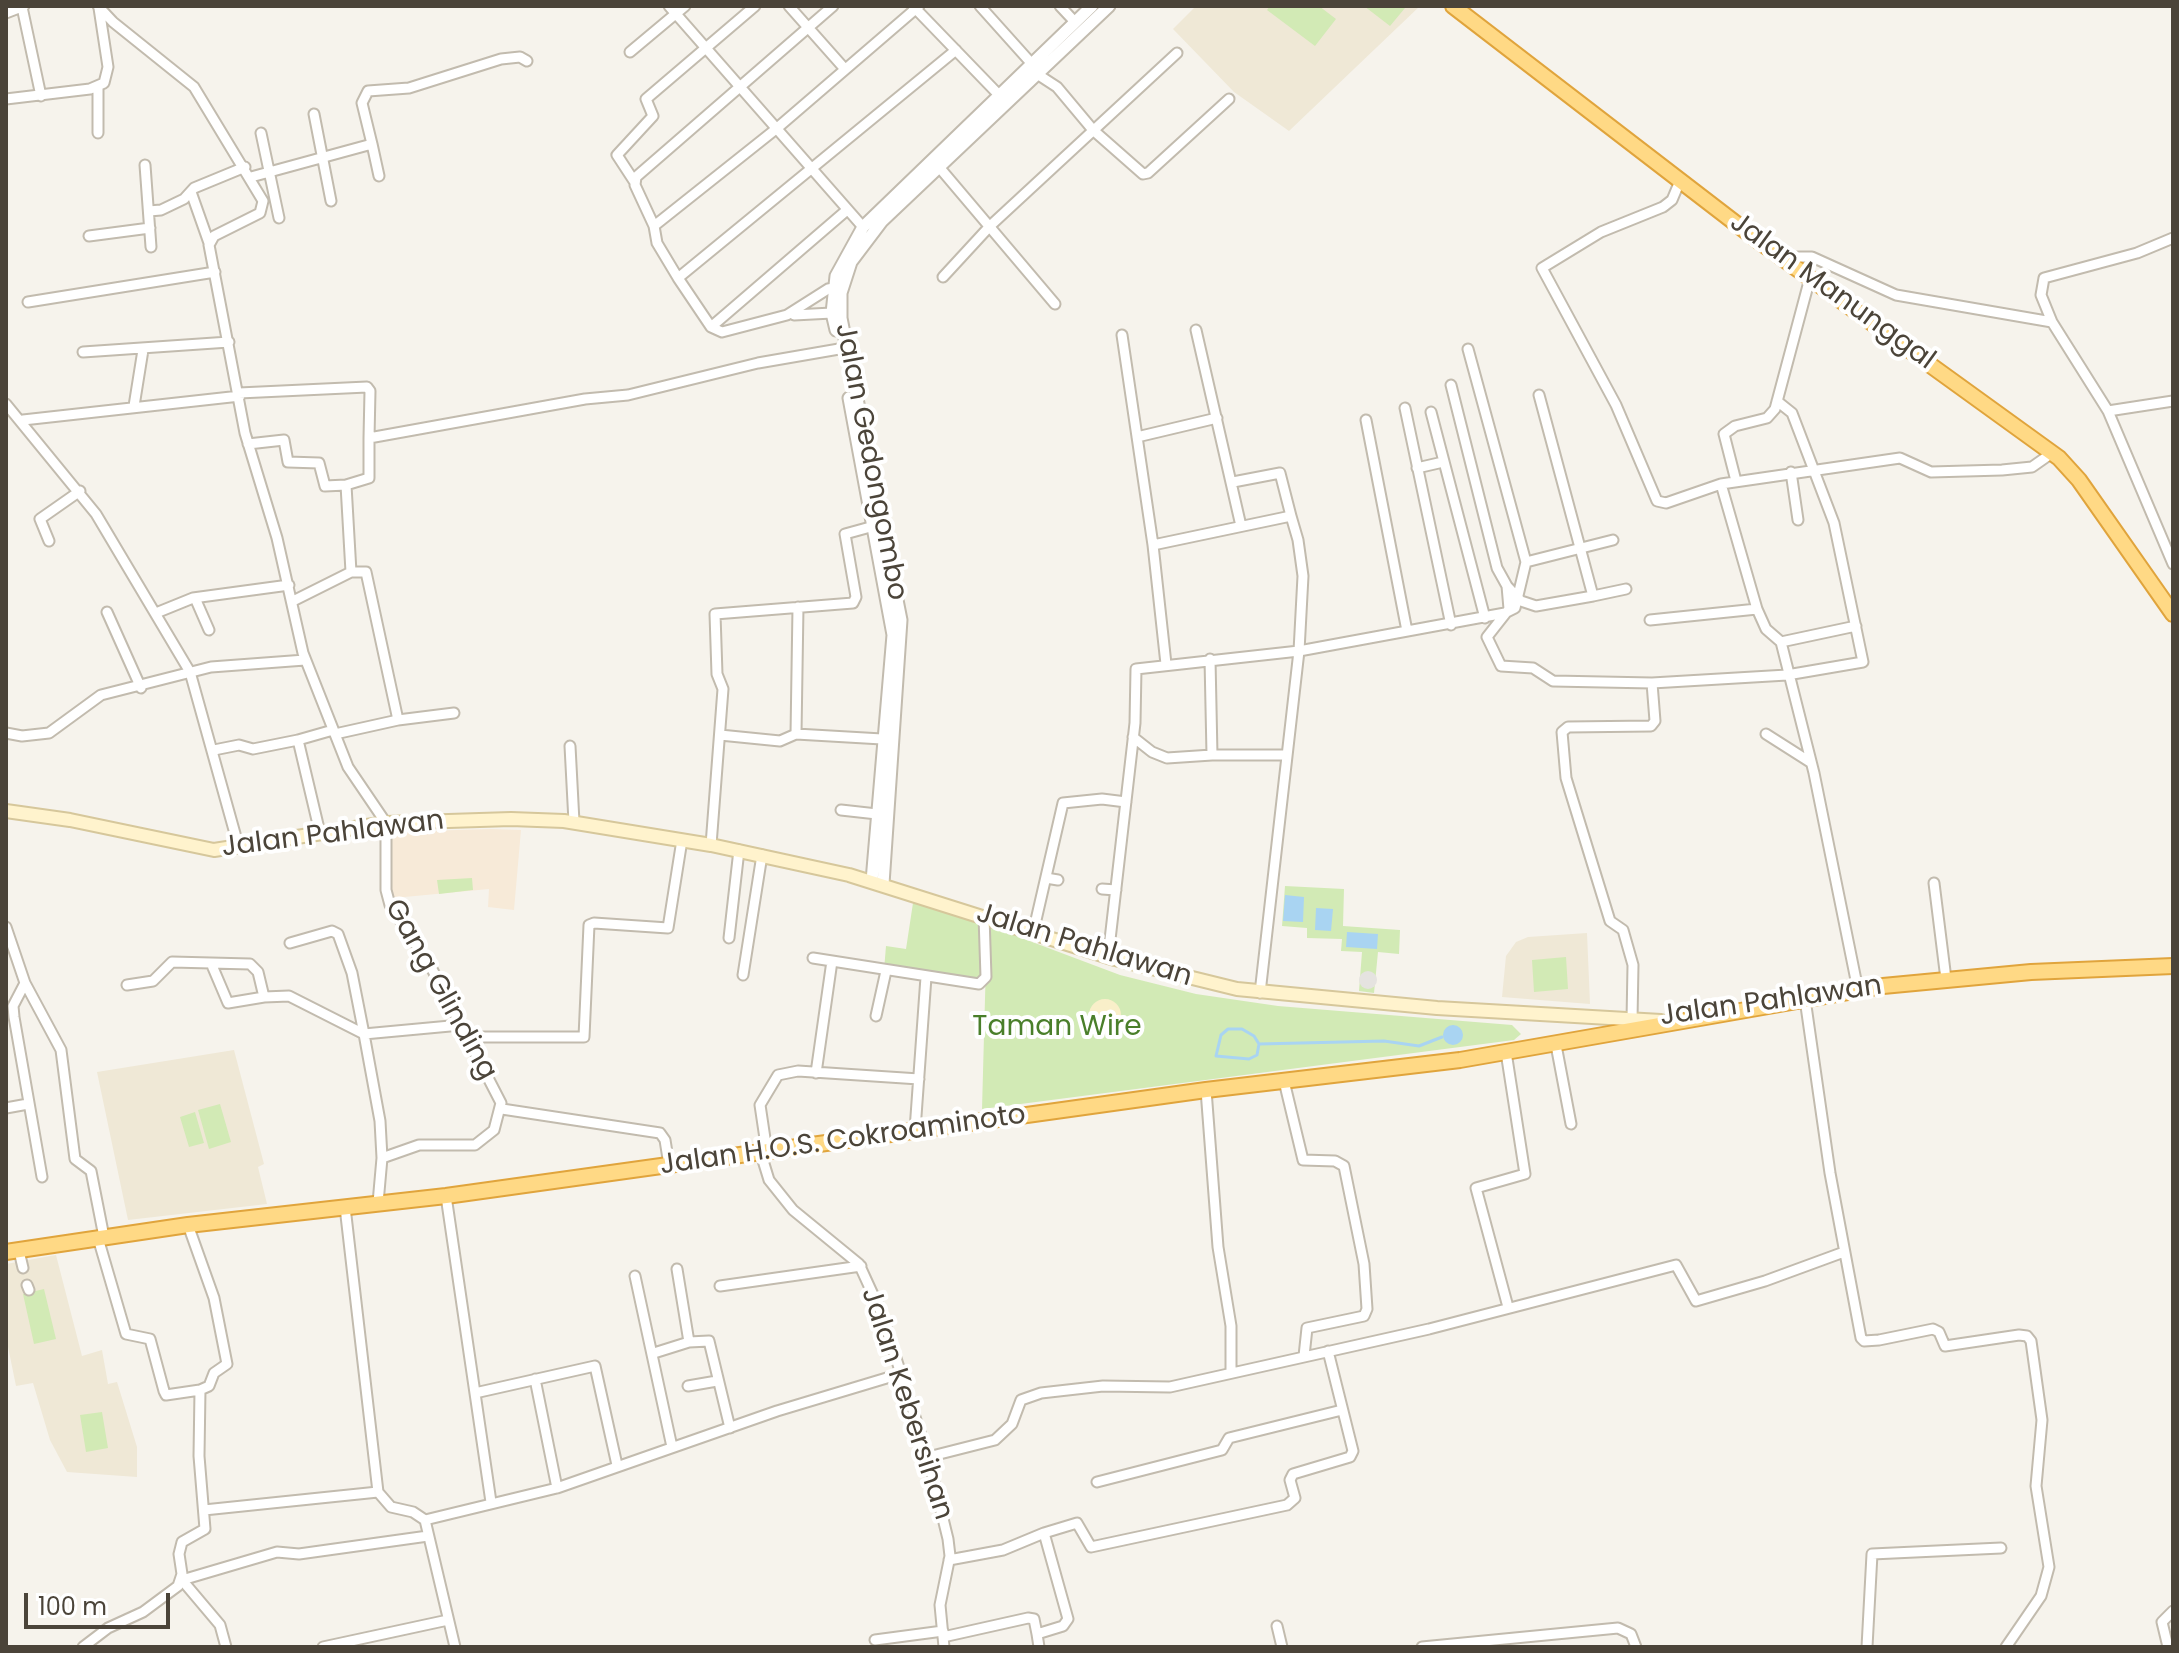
<!DOCTYPE html>
<html>
<head>
<meta charset="utf-8">
<style>
	body { margin:0 }
	#map { position:relative; width:2179px; height:1653px; overflow:hidden; background:#f6f3ec; font-family:Poppins,sans-serif }
	canvas { display:block }
	.frame { position:absolute; inset:0; border:8px solid #4b4439; pointer-events:none }
	.scale { position:absolute; left:24px; top:1593px; width:146px; height:36px; box-sizing:border-box; border:4px solid #4b4439; border-top:0; padding-left:10px; font-size:24px; line-height:28px; white-space:nowrap; color:#4b4439; -webkit-text-stroke:6px #fff; paint-order:stroke }
</style>
</head>
<body>
<div id="map">
<canvas width="2179" height="1653"></canvas>
<div class="frame"></div>
<div class="scale">100 m</div>
</div>
<script>
const c = document.querySelector('canvas').getContext('2d');
c.lineJoin = 'round';
function fillPath(path, color) { c.fillStyle = color; c.fill(path, 'evenodd'); }
const poly = rows => new Path2D(rows.map(r => 'M' + r).join(''));
function trace(path, color, width, dash) { c.strokeStyle = color; c.lineWidth = width; c.lineCap = dash ? 'butt' : 'round'; c.setLineDash(dash || []); c.stroke(path); }
function drawText(font, color, halo, rows, align = 'center') {
  c.font = font + ' Poppins,sans-serif'; c.lineWidth = 8; c.setLineDash([]); c.textBaseline = 'middle'; c.strokeStyle = halo; c.fillStyle = color; for (const [text, x, y, turn = 0] of rows) {
    c.save(); c.translate(x, y); c.rotate((+turn || 0) * Math.PI / 180); c.textAlign = isNaN(turn) ? turn : align; if (halo) c.strokeText(text, 0, 0); c.fillText(text, 0, 0); c.restore();
  }
}
const commercial = poly([
	[491,829,521,830,514,910,488,907,489,889,394,898,390,885,389,832]
]);
const education = poly([
	[1196,6,1420,6,1289,131,1234,92,1173,29],
	[1587,933,1590,1004,1502,997,1506,956,1516,942,1528,937],
	[234,1050,264,1164,258,1167,267,1204,128,1220,97,1072],
	[56,1255,82,1356,102,1350,108,1384,117,1382,137,1447,137,1477,67,1472,50,1440,33,1383,16,1386,6,1337,6,1264]
]);
const green = poly([
	[1270,6,1319,6,1336,19,1315,46,1267,10],
	[1364,6,1403,6,1405,8,1390,26],
	[472,878,473,890,439,894,437,880],
	[1285,886,1344,889,1343,926,1400,930,1399,954,1378,952,1374,993,1359,991,1362,952,1341,951,1342,939,1307,938,1307,928,1282,926],
	[913,903,981,923,982,980,884,970,886,946,906,949],
	[987,925,1120,975,1196,994,1278,1006,1512,1025,1521,1034,1514,1040,982,1109],
	[1566,957,1568,989,1534,992,1532,960],
	[220,1104,231,1142,209,1149,198,1110],
	[195,1112,204,1143,189,1147,180,1117],
	[44,1289,56,1339,34,1344,23,1294],
	[102,1412,108,1448,86,1452,80,1415]
]);
const sand = poly([
	'1089 1015a16 16 0 1 1 32 0a16 16 0 1 1-32 0Z'
]);
const parking = poly([
	'1359 980a9 9 0 1 1 18 0a9 9 0 1 1-18 0Z'
]);
const water = poly([
	[1285,895,1304,897,1303,922,1283,921],
	[1316,908,1333,909,1331,931,1315,930],
	[1347,932,1378,934,1377,949,1346,947],
	'1443 1035a10 10 0 1 1 20 0a10 10 0 1 1-20 0Z'
]);
const stream = poly([
	[1228,1029,1242,1029,1254,1036,1259,1044,1257,1055,1249,1059,1216,1056,1221,1035,1228,1029],
	[1259,1044,1384,1041,1419,1046,1442,1037]
]);
const minor = poly([
	[98,6,113,22,194,87,263,201,260,213,214,236,209,245,245,433,277,538,303,653,348,767,386,823,386,890,390,905,432,969,501,1103,494,1130,475,1145,419,1145,382,1158],
	[669,6,863,227],
	[789,6,844,68],
	[833,6,636,177,635,185,654,226,657,243,678,278,956,50],
	[913,6,999,95],
	[980,6,1032,64],
	[1060,6,1075,22],
	[22,7,41,96],
	[6,13,24,6],
	[630,52,685,6],
	[1034,72,1057,87,1093,130,1143,174,1148,173,1229,99],
	[6,99,90,89,104,83,108,67,99,8],
	[314,114,331,201],
	[98,133,98,87],
	[261,133,279,218],
	[372,144,379,176],
	[145,165,151,247],
	[939,167,1055,304],
	[251,177,372,144,362,103,368,91,409,88,501,59,520,57,527,61],
	[634,181,617,155,653,116,646,99,755,6],
	[1680,181,1672,200,1663,207,1601,232,1542,268,1616,405,1657,501,1666,503,1721,484,1757,609,1766,629,1781,642,1814,773,1858,990],
	[191,192,209,243],
	[149,211,161,210,184,199,194,188,245,167],
	[654,226,776,129,919,6],
	[89,236,150,228],
	[1784,257,1812,257,1896,295,2052,322,2108,411,2173,564],
	[943,277,990,226,1177,53],
	[678,278,711,327,722,332,787,315,828,289,840,287],
	[28,302,215,272],
	[794,315,832,313],
	[2052,322,2041,295,2044,278,2137,253,2173,238],
	[711,327,847,210],
	[1196,330,1241,526],
	[1122,335,1153,545,1166,664],
	[1468,349,1526,562,1613,540],
	[83,352,229,342],
	[1451,385,1497,568,1507,586,1521,601,1536,606,1593,596],
	[239,393,367,387,370,391,369,438],
	[1539,395,1593,596,1626,589],
	[6,404,96,514,190,672,239,848],
	[134,406,143,350],
	[1405,408,1451,625],
	[2108,411,2173,401],
	[1431,412,1485,618],
	[23,420,240,396],
	[1366,420,1407,631],
	[1137,437,1217,418],
	[248,444,284,440,288,462,319,463,325,486,346,485,351,572],
	[1417,468,1443,462],
	[1791,472,1798,520],
	[1736,481,1724,434,1735,426,1767,418,1775,409,1810,278],
	[1233,482,1280,473,1291,516],
	[1721,484,1900,458,1931,472,2002,470,2032,467,2052,453],
	[346,485,369,478,369,438,585,399,628,395,758,363,839,349],
	[49,541,40,519,80,491],
	[1153,545,1291,516,1298,540,1303,576,1299,651,1260,993],
	[1507,586,1509,609,1487,637,1501,666,1533,668,1553,681,1652,683,1655,721,1651,726,1568,727,1562,732,1566,778,1610,921,1623,930,1633,965,1632,1020],
	[195,598,209,630],
	[293,601,351,572,366,572,398,720],
	[107,612,141,688],
	[156,613,193,598,289,585],
	[1650,620,1757,609],
	[1781,642,1856,626],
	[1210,659,1212,755,1286,755],
	[1652,683,1787,675,1863,662,1834,523,1792,413,1777,401],
	[6,733,22,736,49,733,101,695,211,667,305,660],
	[335,734,398,720,454,713],
	[796,734,798,607],
	[1766,734,1810,762],
	[720,735,780,741,796,734,882,739],
	[1133,737,1152,752,1167,758,1212,755],
	[298,740,333,730],
	[570,746,574,822],
	[214,750,239,745,253,749,298,740,320,833],
	[841,810,877,814],
	[711,845,723,689,717,674,715,614,853,603,856,597,845,534,874,526],
	[1046,878,1058,880],
	[1934,883,1946,979],
	[1102,889,1116,890],
	[6,927,25,983,13,1006,14,1017,42,1177],
	[1033,933,1063,803,1102,799,1126,802],
	[729,938,739,850],
	[290,943,332,931,338,934,352,973,364,1034,461,1025],
	[1108,957,1135,723,1136,669,1299,651,1505,613,1515,608,1526,562],
	[813,958,979,984,986,977,984,916],
	[211,963,228,1003,264,997],
	[743,975,762,855],
	[25,983,61,1050,75,1159,91,1171,104,1237],
	[127,985,153,981,172,962,250,964,258,972,264,997,289,996,364,1034,380,1121,382,1158,378,1203],
	[1805,999,1830,1173,1861,1338,1864,1341,1879,1340,1933,1329,1939,1332,1945,1346,2019,1335,2027,1336,2031,1341,2042,1420,2036,1486,2049,1567,2041,1596,2006,1647],
	[876,1016,886,971],
	[467,1037,584,1037,589,925,594,923,668,928,682,840],
	[1556,1045,1571,1124],
	[1506,1052,1525,1174,1476,1188,1508,1307],
	[816,1073,832,961],
	[1284,1081,1303,1160,1335,1161,1344,1166,1364,1264,1367,1309,1364,1316,1307,1328,1304,1356],
	[1206,1090,1218,1247,1231,1326,1231,1371],
	[6,1108,28,1104],
	[502,1109,660,1133,665,1140,669,1165],
	[915,1130,926,977],
	[767,1152,760,1105,778,1075,798,1071,919,1079],
	[761,1154,769,1180,793,1210,859,1264,881,1312,928,1457,948,1539,950,1556,940,1605,944,1647],
	[446,1196,491,1502],
	[345,1207,378,1492,391,1507,413,1512,425,1520],
	[98,1238,126,1334,150,1339,164,1391,166,1395,200,1390,209,1386,214,1373,227,1364,214,1298,188,1225],
	[19,1251,23,1268],
	[677,1269,689,1342],
	[635,1276,672,1447],
	[27,1285,29,1290],
	[720,1286,861,1266],
	[654,1353,689,1342,709,1341,730,1428],
	[535,1379,557,1488],
	[688,1386,717,1381],
	[475,1393,595,1366,617,1465],
	[928,1457,995,1440,1012,1424,1021,1400,1041,1393,1103,1386,1170,1387,1429,1329,1676,1265,1696,1301,1765,1281,1844,1252],
	[1097,1482,1222,1450,1229,1438,1342,1410],
	[204,1510,378,1492],
	[949,1560,1003,1550,1044,1533],
	[1277,1626,1282,1647],
	[943,1637,1028,1618,1034,1619,1037,1634],
	[875,1640,943,1631],
	[83,1647,108,1628,143,1612,178,1586,182,1574,179,1554,182,1542,205,1529,199,1456,200,1390],
	[226,1647,220,1625,182,1580,277,1552,299,1554,428,1536],
	[323,1647,448,1620],
	[455,1647,425,1520,557,1488,777,1411,900,1374],
	[1039,1647,1037,1634,1063,1626,1068,1619,1044,1533,1077,1523,1091,1547,1287,1505,1295,1498,1290,1480,1293,1474,1350,1457,1353,1451,1328,1351],
	[1422,1647,1618,1628,1631,1634,1636,1647],
	[1867,1647,1872,1554,2001,1548],
	[2168,1647,2162,1622,2173,1611]
]);
const tertiary = poly([
	[836,330,832,313,836,276,863,227,1092,6],
	[849,398,893,635,872,881],
	[883,884,901,620,841,318,841,293,851,262,882,221,1109,6]
]);
const secondary = poly([
	[6,811,70,820,214,850,386,823,511,819,564,821,711,845,849,875,1115,959,1237,989,1437,1008,1661,1021]
]);
const trunk = poly([
	[1453,6,1760,242,2059,458,2079,480,2173,614],
	[6,1252,188,1225,446,1196,1206,1090,1460,1060,1883,986,2031,972,2173,966]
]);
const streetNames = [
	["Jalan Manunggal",1832,292,36],
	["Jalan Gedongombo",870,462,79],
	["Jalan Pahlawan",333,835,-7],
	["Jalan Pahlawan",1084,946,17],
	["Gang Glinding",440,990,61],
	["Jalan Pahlawan",1771,1002,-8],
	["Jalan H.O.S. Cokroaminoto",843,1141,-8],
	["Jalan Kebersihan",906,1404,72]
];
const parkNames = [
	["Taman Wire",1057,1028]
];
fillPath(commercial, '#f7ead8');
fillPath(education, '#efe8d6');
fillPath(green, '#d2eab5');
fillPath(sand, '#f9efc9');
fillPath(parking, '#e5e3e0');
fillPath(water, '#a9d4f2');
trace(stream, '#a9d4f2', 3);
trace(minor, '#c2bbae', 13);
trace(tertiary, '#c2bbae', 15);
trace(secondary, '#d6c79b', 16);
trace(trunk, '#e0a43c', 18);
trace(minor, '#fff', 9);
trace(tertiary, '#fff', 11);
trace(secondary, '#fff3cd', 12);
trace(trunk, '#ffd985', 14);
drawText('28px', '#4b4439', '#fff', streetNames);
drawText('28px', '#4a7f2a', '#fff', parkNames);
</script>
</body>
</html>
